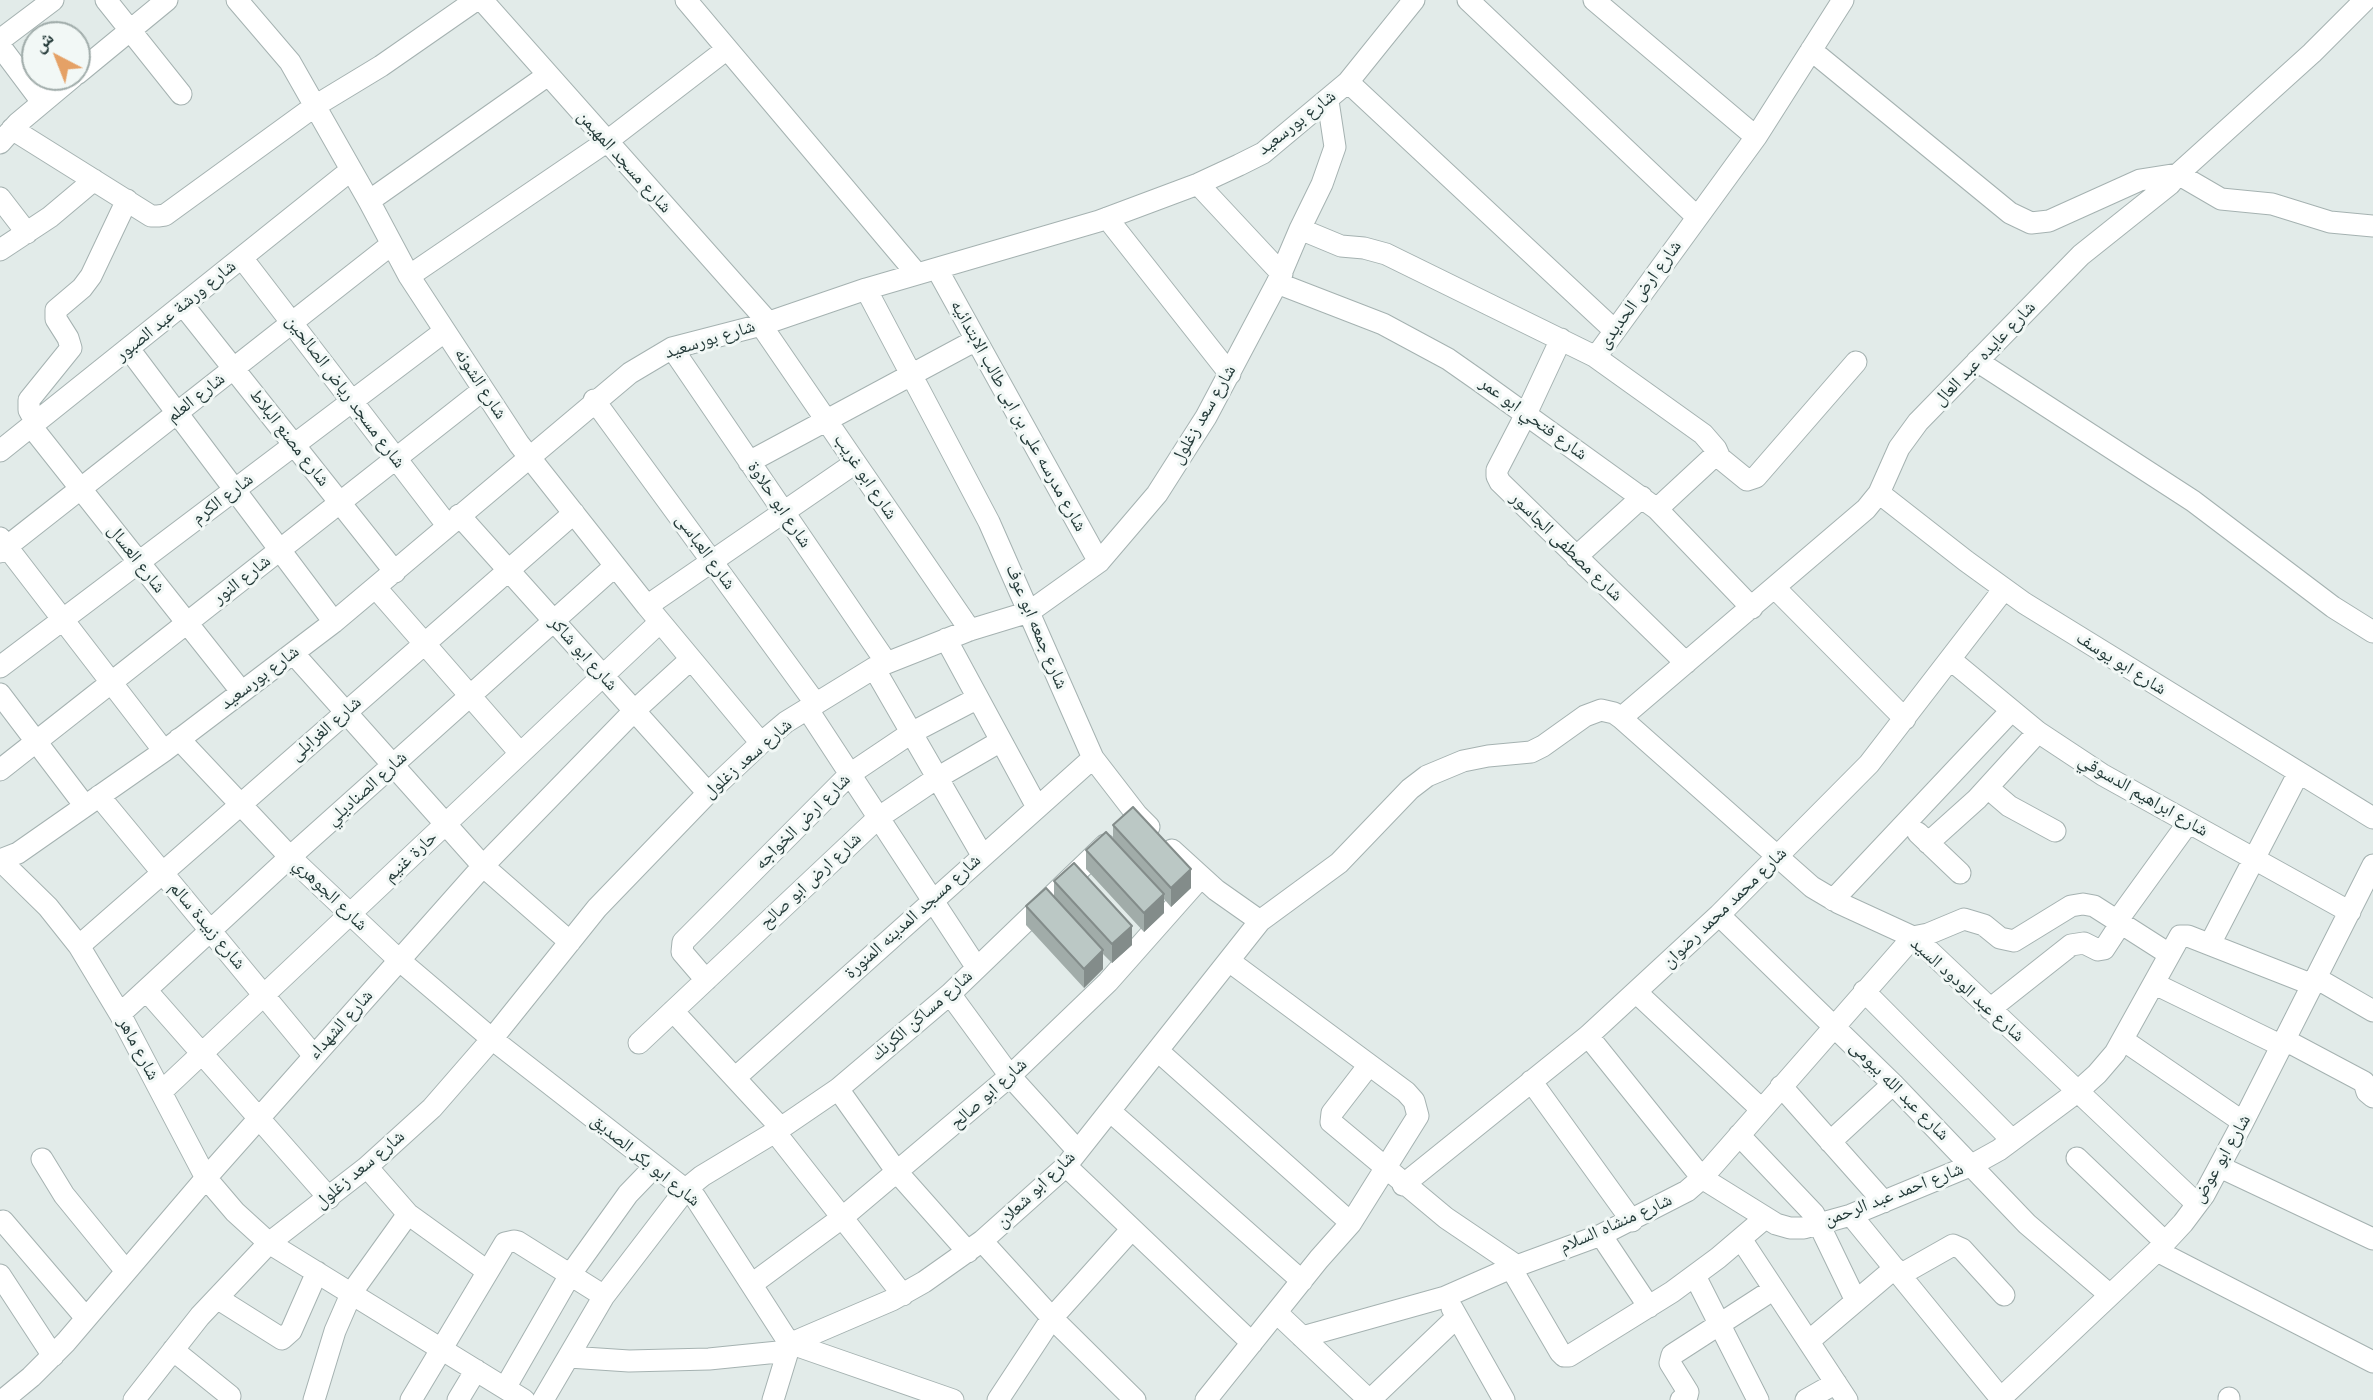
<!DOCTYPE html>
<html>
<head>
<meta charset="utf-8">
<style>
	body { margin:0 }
	#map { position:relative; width:2373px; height:1400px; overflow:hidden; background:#e2ebe9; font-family:"Varela Round","Noto Naskh Arabic",sans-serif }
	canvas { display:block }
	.north { position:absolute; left:21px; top:21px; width:70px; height:70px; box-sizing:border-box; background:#f2f8f6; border:2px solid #a0acaa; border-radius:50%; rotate:318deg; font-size:19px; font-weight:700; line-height:28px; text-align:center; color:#243a39 }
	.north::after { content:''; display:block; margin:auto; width:24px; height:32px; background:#e5a166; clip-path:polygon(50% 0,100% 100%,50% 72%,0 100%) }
</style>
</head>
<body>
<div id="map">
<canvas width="2373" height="1400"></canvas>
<div class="north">ش</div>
</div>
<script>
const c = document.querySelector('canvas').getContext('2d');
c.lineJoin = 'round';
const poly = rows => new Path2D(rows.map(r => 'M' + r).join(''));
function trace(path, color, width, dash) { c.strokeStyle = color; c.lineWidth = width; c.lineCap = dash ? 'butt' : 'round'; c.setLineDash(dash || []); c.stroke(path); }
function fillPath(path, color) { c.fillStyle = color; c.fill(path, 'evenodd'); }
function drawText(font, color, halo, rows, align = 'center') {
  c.font = font + ' "Varela Round","Noto Naskh Arabic",sans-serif'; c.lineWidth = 6; c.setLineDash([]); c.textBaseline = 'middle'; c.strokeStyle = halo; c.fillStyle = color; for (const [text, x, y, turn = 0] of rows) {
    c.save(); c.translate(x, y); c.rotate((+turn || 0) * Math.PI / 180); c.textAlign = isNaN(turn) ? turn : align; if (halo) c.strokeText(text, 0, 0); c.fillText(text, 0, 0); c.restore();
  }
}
const minor = poly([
	[106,0,181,94],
	[237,0,290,62,369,201,409,276,519,444,647,606,761,743],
	[482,0,768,322],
	[686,0,917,274],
	[1468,0,1697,217],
	[1594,0,1756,137],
	[0,40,53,0],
	[0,46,42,102],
	[1811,50,2010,213,2031,223,2049,221,2140,180,2178,174,2221,199,2272,204,2330,222,2373,226],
	[77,74,167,0],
	[1348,82,1614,330],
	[12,129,151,216,158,216,165,215,315,106,381,66,476,0],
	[0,143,18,123,73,77],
	[1198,184,1282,274],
	[0,198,27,233],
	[369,201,548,75],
	[1107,218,1230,374],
	[1300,229,1341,246,1364,248,1386,254,1594,356,1598,354,1756,137,1843,0],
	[0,250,50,217,94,180],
	[242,258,447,525],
	[937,269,1099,562],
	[409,276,606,142,727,49],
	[1277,283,1383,324,1448,359,1478,380,1657,509,1752,608],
	[866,289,989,522,1093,758,1137,815,1149,827],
	[183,305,395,572],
	[761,325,970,630],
	[1561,339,1526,414,1497,470,1497,476,1500,482,1686,663],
	[672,348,886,662],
	[129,349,334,622],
	[1594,356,1703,434,1716,449,1720,458],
	[1977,361,2193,501,2333,607,2373,632],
	[594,400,816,704],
	[36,423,29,410,29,400,71,348,68,338,56,319,56,310,82,288,91,276,127,200],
	[31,426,241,691],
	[0,451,351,170],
	[749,462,976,340],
	[1879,493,1966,561,2024,603,2373,818],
	[1657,509,1712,458,1720,458,1747,480,1756,477,1856,362],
	[459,515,708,793],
	[0,538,164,751],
	[0,552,392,244],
	[1576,557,1642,497],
	[376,588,520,753],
	[1775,588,1905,719],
	[647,606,855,463],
	[946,639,1037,807],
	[293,653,483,866,570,942],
	[1951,660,2038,732,2103,775,2350,912],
	[0,667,445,331],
	[874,668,982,855],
	[0,694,85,806],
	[808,710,977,968],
	[1621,718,1866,509,1879,493,1899,448,1918,422,2081,255,2170,184,2178,174,2312,53,2365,0],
	[179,739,290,857,399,960,492,1039,695,1197,791,1346],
	[0,770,483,390],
	[1988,788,2009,806,2055,831],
	[99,796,314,1056],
	[1918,833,1960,873],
	[1928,843,1977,799,2038,732],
	[1172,850,1216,890,1260,921],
	[0,860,18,853,164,751,334,622,630,373,672,348,761,325,866,289,1099,221,1198,184,1239,165,1263,153,1348,82,1414,0],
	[0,860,48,907,79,946,120,1014,206,1178,235,1212,269,1243,524,1400],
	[1833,900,2011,711],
	[1719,915,1893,1084,2027,1224,2110,1295],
	[2117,921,2188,823],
	[2210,944,2298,774],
	[79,946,574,513],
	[2316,978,2373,1011],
	[706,980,682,952,683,942,850,774,911,733,978,698],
	[2155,984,2282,1046],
	[146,990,329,1198],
	[1864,991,2012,1140],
	[1637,993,1761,1109],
	[950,994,1010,1076,1078,1151],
	[1990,1009,2071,945,2084,943,2098,950,2104,949,2121,923],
	[673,1011,781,1128],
	[120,1014,290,857,615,566],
	[1588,1036,1702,1178,1776,1224,1790,1228,1804,1228,1851,1215,1972,1165,1999,1150,2077,1092,2097,1074,2115,1053,2180,936,2188,936,2313,985],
	[2123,1040,2243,1122],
	[2285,1040,2364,1082,2367,1092,2373,1097],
	[639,1043,878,818,937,778,1001,741],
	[1158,1051,1351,1223],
	[1369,1065,1332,1113,1331,1122,1446,1218,1517,1266],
	[735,1078,1093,758],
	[1531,1081,1632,1221],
	[1781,1086,1884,1202],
	[838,1089,897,1172,968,1252],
	[161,1092,660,622],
	[1111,1112,1302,1281],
	[775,1132,903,1295],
	[1739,1135,1814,1214,1856,1301],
	[1830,1142,1893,1084],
	[2077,1158,2165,1242],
	[42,1159,64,1195,126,1271],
	[1066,1166,1252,1343],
	[367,1167,408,1214,487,1271],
	[2220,1167,2373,1239],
	[1403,1185,1588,1036,1719,915,1869,764,2004,589],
	[1851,1215,2002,1400],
	[3,1221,86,1318],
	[1601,1235,1649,1307],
	[1741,1239,1847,1400],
	[982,1241,1052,1318,1135,1400],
	[2157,1251,2373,1362],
	[1511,1268,1560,1352,1564,1356,1569,1356,1672,1292,1718,1258,1765,1218],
	[0,1275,53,1356],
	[1900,1275,1953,1245,1962,1249,2004,1295],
	[1695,1276,1758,1400],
	[752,1284,843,1217,1010,1076,1108,982,1201,877],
	[217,1298,282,1339,291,1331,317,1272],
	[1452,1308,1504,1400],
	[1277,1313,1369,1400],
	[1302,1337,1445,1297,1511,1268,1601,1235,1687,1191,1702,1178,1913,937,1928,934,1964,919,1984,925,2000,938,2014,941,2071,906,2083,904,2094,906,2169,954],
	[1809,1341,1895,1268],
	[792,1344,953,1400],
	[173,1350,230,1396],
	[569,1357,629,1361,709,1359,788,1351],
	[505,1388,570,1275,628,1194,655,1166],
	[3,1400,31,1377,66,1342,206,1178,483,866,634,711,691,659],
	[134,1400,200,1316,269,1243,367,1167,432,1108,492,1039,597,908,708,793,761,743,786,722,874,668,970,630,1029,612,1099,562,1157,494,1206,417,1277,283,1300,229,1322,184,1335,147,1328,101],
	[314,1400,335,1331,352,1292,408,1214],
	[411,1400,505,1243,514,1241,518,1242,604,1296],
	[458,1400,476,1370],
	[543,1400,604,1296,686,1189,702,1176,775,1132,838,1089,950,994,1105,845],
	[773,1400,788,1351,794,1342,892,1300,924,1282,982,1241,1066,1166,1260,921,1339,863,1410,789,1427,776,1463,761,1488,756,1531,752,1543,746,1585,716,1601,710,1614,713,1621,718,1812,887,1839,903,1913,937,1923,945,2197,1204],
	[998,1400,1052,1318,1131,1230],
	[1206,1400,1319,1259,1351,1223,1418,1116,1414,1101,1406,1092,1229,961],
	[1370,1400,1457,1317],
	[1681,1400,1687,1396,1688,1392,1670,1363,1672,1355,1774,1289],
	[1806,1400,1836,1383],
	[1999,1400,2157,1251,2183,1223,2204,1195,2243,1122,2373,865],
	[2229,1400,2229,1398]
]);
const wall = poly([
	[1113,825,1191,888,1171,907,1164,899,1164,913,1144,932,1086,869,1086,850,1113,839],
	[1054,881,1132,945,1112,963,1103,954,1103,969,1084,988,1026,925,1026,906,1054,897]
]);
const shadedWall = poly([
	[1191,869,1191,888,1171,907,1171,888],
	[1164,894,1164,913,1144,932,1144,913],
	[1132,926,1132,945,1112,963,1112,944],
	[1103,950,1103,969,1084,988,1084,969]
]);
const building = poly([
	[1133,807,1191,869,1171,888,1113,825,1133,807],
	[1106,832,1164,894,1144,913,1086,850,1106,832],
	[1074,863,1132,926,1112,944,1054,881,1074,863],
	[1046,888,1103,950,1084,969,1026,906,1046,888]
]);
const streetNames = [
	["شارع بورسعيد",1297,123,-38],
	["شارع مسجد المهيمن",624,162,48],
	["شارع ارض الحديدى",1640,295,-54],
	["شارع ورشة عبد الصبور",176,311,-39],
	["شارع بورسعيد",710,340,-17],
	["شارع عايده عبد العال",1985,354,-46],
	["شارع الشونه",480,384,57],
	["شارع مسجد رياض الصالحين",345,392,53],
	["شارع العلم",196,398,-38],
	["شارع سعد زغلول",1204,415,-60],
	["شارع مدرسه على بن ابى طالب الابتدائيه",1018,416,61],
	["شارع فتحي ابو عمر",1533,419,36],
	["شارع مصنع البلاط",289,438,52],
	["شارع ابو غريب",865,477,56],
	["شارع الكرم",223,499,-37],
	["شارع ابو حلاوة",779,505,56],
	["شارع مصطفى الجاسور",1566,547,44],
	["شارع العباسى",705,552,54],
	["شارع العسال",136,559,52],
	["شارع النور",242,580,-38],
	["شارع جمعه ابو عوف",1036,627,67],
	["شارع ابو شاكر",583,654,48],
	["شارع ابو يوسف",2121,664,32],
	["شارع بورسعيد",260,678,-37],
	["شارع الغرابلى",326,729,-41],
	["شارع سعد زغلول",748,759,-41],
	["شارع الصناديلي",367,789,-42],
	["شارع ابراهيم الدسوقي",2143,796,30],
	["شارع ارض الخواجه",803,822,-45],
	["حارة غنيم",411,857,-43],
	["شارع ارض ابو صالح",811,881,-43],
	["شارع الجوهري",330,895,44],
	["شارع محمد محمد رضوان",1725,908,-44],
	["شارع مسجد المدينه المنورة",913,917,-42],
	["شارع زبيدة سالم",207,926,50],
	["شارع عبد الودود السيد",1967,990,42],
	["شارع مساكن الكرنك",922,1016,-41],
	["شارع الشهداء",341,1025,-48],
	["شارع ماهر",138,1049,62],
	["شارع عبد الله بيومى",1899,1091,45],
	["شارع ابو صالح",989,1094,-42],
	["شارع ابو عوض",2222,1159,-60],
	["شارع ابو بكر الصديق",645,1161,39],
	["شارع سعد زغلول",360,1170,-40],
	["شارع ابو شعلان",1036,1190,-44],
	["شارع احمد عبد الرحمن",1894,1195,-21],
	["شارع منشاه السلام",1616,1224,-24]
];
trace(minor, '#a5b2b1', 23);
trace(minor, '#fff', 21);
fillPath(wall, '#a1aca9');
fillPath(shadedWall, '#838c8a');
fillPath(building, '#bbc8c5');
trace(building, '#838c8a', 2);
drawText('18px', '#243a39', '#f2f8f6', streetNames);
</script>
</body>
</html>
